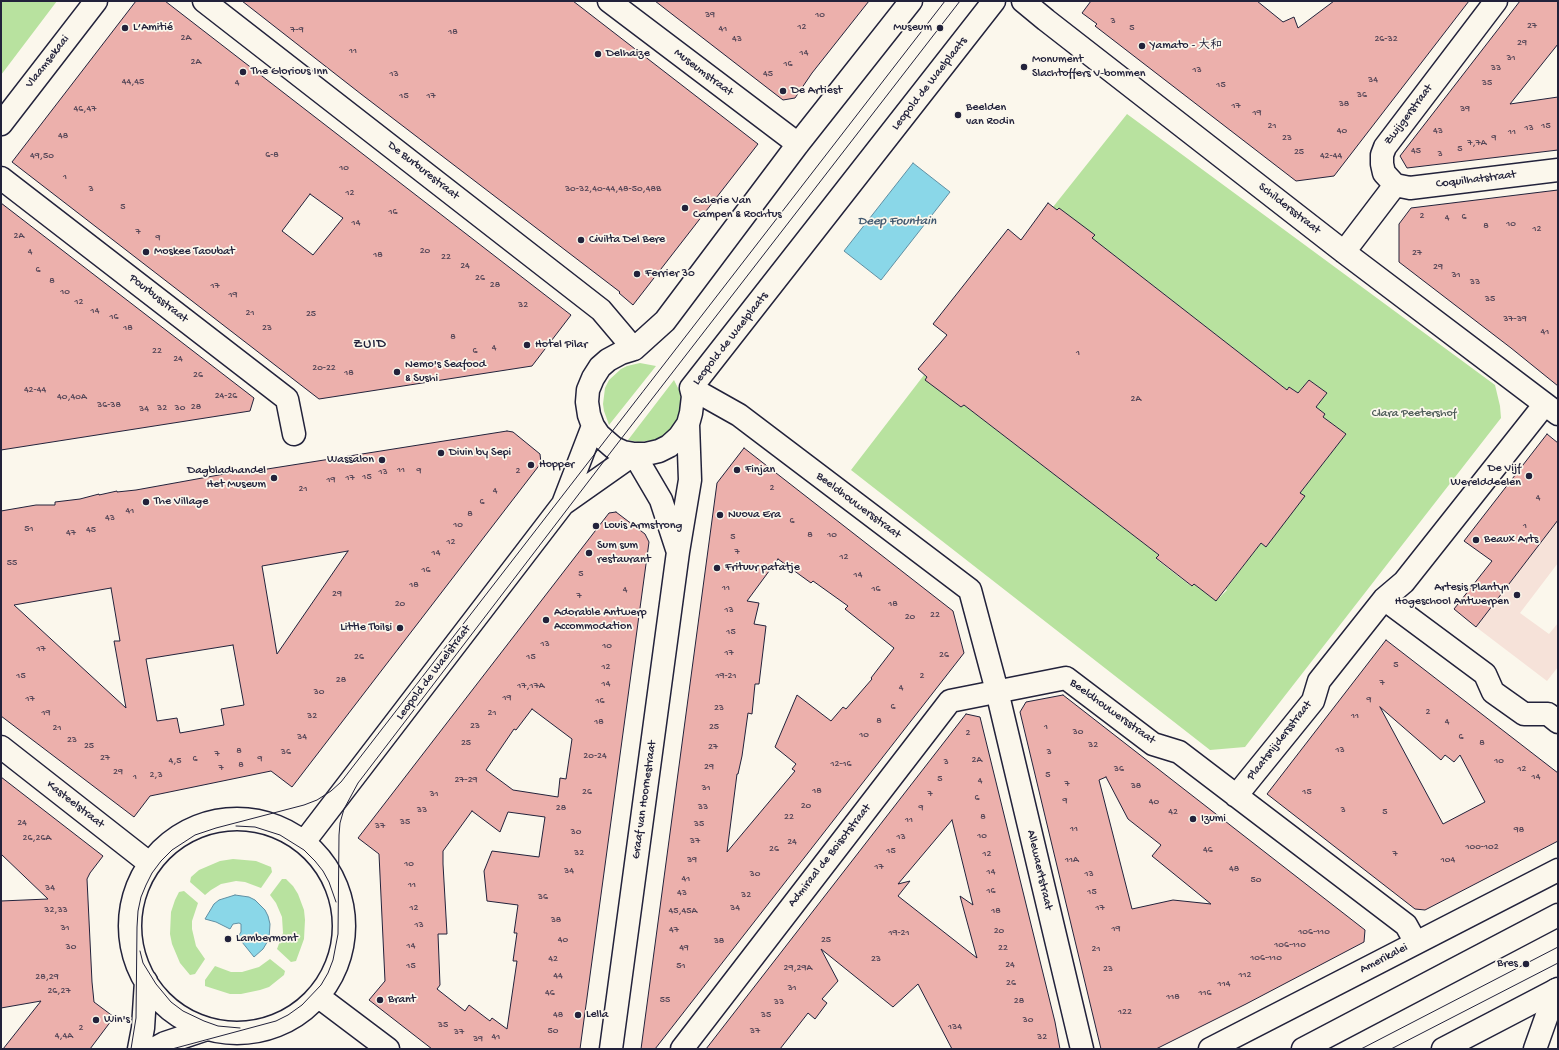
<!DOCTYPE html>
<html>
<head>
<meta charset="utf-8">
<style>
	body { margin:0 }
	#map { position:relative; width:1559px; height:1050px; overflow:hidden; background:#fbf7ec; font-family:"Gochi Hand",sans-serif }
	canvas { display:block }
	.frame { position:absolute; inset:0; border:2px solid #22223b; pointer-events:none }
</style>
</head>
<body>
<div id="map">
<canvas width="1559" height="1050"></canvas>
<div class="frame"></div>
</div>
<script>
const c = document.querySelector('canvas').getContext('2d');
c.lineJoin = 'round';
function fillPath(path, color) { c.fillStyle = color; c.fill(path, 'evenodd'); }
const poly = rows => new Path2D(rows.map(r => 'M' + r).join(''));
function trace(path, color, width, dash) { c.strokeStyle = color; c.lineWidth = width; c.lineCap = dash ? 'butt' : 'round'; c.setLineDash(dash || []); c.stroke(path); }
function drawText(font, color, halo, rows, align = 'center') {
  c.font = font + ' "Gochi Hand","LXGW WenKai TC",sans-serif'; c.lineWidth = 3.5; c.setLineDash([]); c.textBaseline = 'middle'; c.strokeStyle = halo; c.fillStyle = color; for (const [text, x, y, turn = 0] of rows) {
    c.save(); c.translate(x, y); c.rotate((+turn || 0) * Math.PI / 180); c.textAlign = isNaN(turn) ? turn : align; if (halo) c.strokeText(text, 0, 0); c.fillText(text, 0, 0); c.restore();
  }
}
const built = poly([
	[1558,520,1558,563,1520,613,1549,634,1558,623,1558,667,1547,681,1476,627]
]);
const green = poly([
	[1,1,57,1,1,75],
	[1127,114,1495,385,1500,406,1501,418,1245,747,1210,750,851,470,924,375,927,377,926,380,961,407,964,405,1159,555,1156,559,1191,586,1194,584,1216,601,1227,590,1226,589,1261,543,1266,547,1304,496,1300,493,1346,434,1323,417,1325,414,1316,407,1327,393,1309,380,1298,393,1289,387,1287,390,1092,238,1094,235,1059,208,1057,210,1053,207],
	[640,363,656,366,609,425,604,411,603,404,605,388,609,380,621,369,627,366],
	[674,380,680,392,682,399,680,414,675,424,665,435,655,440,638,442,628,440],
	[233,859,256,861,271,867,272,872,261,888,245,882,236,881,221,884,211,890,205,895,190,882,191,877,199,870,220,861],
	[282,879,286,879,293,886,298,894,304,910,305,920,304,939,296,961,291,962,277,949,283,933,282,917,276,903,270,895],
	[184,891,198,903,192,921,192,929,196,946,205,959,195,974,190,975,180,963,172,944,170,934,171,912,175,900,179,892],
	[270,959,285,971,284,975,269,987,260,990,241,994,230,994,205,986,205,980,215,966,231,972,242,972,259,967]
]);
const water = poly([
	[913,163,950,192,881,280,844,251,913,163],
	[235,895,249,897,255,900,265,910,268,916,270,924,269,939,263,949,254,957,238,937,241,932,241,924,239,923,233,924,230,929,216,922,205,919,214,904,219,900,235,895]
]);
const building = poly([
	[136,1,165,1,571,315,532,366,319,399,12,162,136,1],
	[310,194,343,218,313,255,282,231,310,194],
	[242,1,573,1,758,144,633,305,619,293,620,292,361,94,242,1],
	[655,1,869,1,812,73,795,98,783,100,655,1],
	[1091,1,1257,1,1283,22,1294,17,1298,28,1334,1,1469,1,1334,176,1296,181,1095,26,1097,24,1082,13,1091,1],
	[1520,1,1558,1,1558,44,1510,104,1558,97,1558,150,1407,168,1400,156,1520,1],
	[1558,190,1558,386,1511,348,1399,262,1399,224,1411,208,1558,190],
	[1,203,254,398,250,411,1,450,1,203],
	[1048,203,1057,210,1059,208,1095,235,1092,238,1287,390,1289,387,1298,393,1309,380,1327,393,1316,407,1325,414,1323,417,1346,434,1300,493,1305,496,1266,547,1261,543,1216,601,1194,584,1192,586,1156,558,1159,555,964,405,961,407,925,380,927,377,918,369,947,335,933,324,1008,229,1021,240,1048,203],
	[507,431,513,432,540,454,541,463,292,787,271,771,150,796,134,817,1,716,1,511,36,505,55,505,55,502,80,499,99,494,99,495,117,491,117,492,136,490,241,471,242,473,507,431],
	[348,551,277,654,262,566,348,551],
	[111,588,120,641,114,641,126,708,14,605,111,588],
	[233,645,244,705,221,709,224,725,180,733,177,718,157,721,146,659,233,645],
	[1547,434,1558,443,1558,520,1476,627,1454,609,1492,561,1464,541,1547,434],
	[744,448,953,611,964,653,655,1049,641,1049,717,483,744,448],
	[778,559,811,583,813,581,848,606,845,609,894,648,871,678,872,679,846,709,843,707,831,721,797,695,775,747,796,764,792,769,795,771,727,852,737,774,738,774,742,756,748,713,752,714,755,684,759,684,766,626,754,624,759,603,747,601,778,559],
	[616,512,645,534,649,542,580,1049,432,1049,369,1000,385,981,379,854,358,838,609,513,616,512],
	[532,709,572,739,566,779,560,778,558,797,513,790,486,770,514,729,516,730,532,709],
	[472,811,500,832,508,812,545,817,539,857,492,851,484,871,487,901,518,905,514,933,517,933,513,961,517,961,507,1029,492,1018,490,1021,469,1005,465,1011,437,989,440,985,438,934,447,934,443,864,443,851,472,811],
	[1386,640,1558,773,1558,841,1425,910,1415,909,1267,794,1386,640],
	[1380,707,1441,760,1445,755,1454,762,1460,755,1485,802,1443,824,1380,707],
	[1063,695,1365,930,1364,942,1246,1004,1156,1049,1101,1049,1020,712,1026,702,1063,695],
	[1106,777,1128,819,1161,845,1152,856,1211,904,1173,900,1132,909,1099,780,1106,777],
	[966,714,980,717,1055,1022,1060,1049,952,1049,918,984,893,1007,821,949,838,981,822,999,827,1003,815,1019,808,1013,780,1049,706,1049,966,714],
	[952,820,973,905,960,896,977,958,898,896,910,881,898,884,952,820],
	[1,777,103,856,90,873,87,879,92,982,94,1002,114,1017,90,1049,3,1049,41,1001,1,1008,1,901,48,899,1,854,1,777]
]);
const street = poly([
	[204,1,601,310,634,349],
	[609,1,798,144],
	[911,1,798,144,665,321,634,349,621,353,608,360,600,367,593,378,588,390,587,402,589,415,593,426,599,435,614,448,623,452,634,454,646,454,659,451,669,446,679,437,688,424,691,413,693,396,691,388,994,1],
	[1023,1,1046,20,1344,252,1558,414],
	[1496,1,1385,147,1382,155,1382,164,1384,173,1395,185,1410,188,1558,170],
	[1,124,96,1],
	[1,178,287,399,294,434],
	[1344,252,1395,185],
	[691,388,739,415,970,590,997,691,1082,1049],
	[634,454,661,500,677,549],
	[563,504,634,454],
	[1384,599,1485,674,1493,692,1524,714,1548,714,1558,722],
	[1,747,149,863],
	[1236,796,1313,701,1319,681,1384,599,1404,582,1545,404],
	'130 926a107 107 0 1 1 214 0a107 107 0 1 1-214 0Z',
	[304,842,563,504,593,426],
	[319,997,388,1049],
	[139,1049,143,1028,146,981],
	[154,1049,165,1043,207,1029],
	[611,1049,678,552,690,480,688,424],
	[682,1049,950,701,1066,678,1153,744,1179,752,1406,925,1416,943],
	[1210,1049,1558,870],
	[1535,1049,1556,990]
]);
const secondary = poly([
	[1303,1049,1558,915],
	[1443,1049,1558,989]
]);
const tram = poly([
	[236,826,255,827,280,835,304,850,315,861,323,871,329,882,336,902],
	[140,951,143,963,156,984,171,1002,183,1011,204,1021,218,1026,240,1028],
	[131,1049,136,1018,137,927,138,911,141,897,146,885,152,873,161,861,172,850,195,835,216,828,304,805,317,800,331,791,341,782,945,1],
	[172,1049,276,1021,288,1015,302,1005,321,985,328,973,333,960,338,934,339,835,340,823,344,809,358,783,614,448,960,1],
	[1361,1049,1558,947],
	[1391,1049,1558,963]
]);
const markers = [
	[125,28,4,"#22223b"],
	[940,28,4,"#22223b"],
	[1142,46,4,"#22223b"],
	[598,54,4,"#22223b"],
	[1024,67,4,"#22223b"],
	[243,72,4,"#22223b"],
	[783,91,4,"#22223b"],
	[958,115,4,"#22223b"],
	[685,208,4,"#22223b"],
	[581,240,4,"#22223b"],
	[146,252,4,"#22223b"],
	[637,274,4,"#22223b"],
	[527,345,4,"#22223b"],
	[397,372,4,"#22223b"],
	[441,453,4,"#22223b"],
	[382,460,4,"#22223b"],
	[531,465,4,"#22223b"],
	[737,470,4,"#22223b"],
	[1529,476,4,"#22223b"],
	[274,478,4,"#22223b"],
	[146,502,4,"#22223b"],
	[720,515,4,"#22223b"],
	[596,526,4,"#22223b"],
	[1476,540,4,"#22223b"],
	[589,553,4,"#22223b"],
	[717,568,4,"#22223b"],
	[1517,595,4,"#22223b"],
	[546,620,4,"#22223b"],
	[400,628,4,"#22223b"],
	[1193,819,4,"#22223b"],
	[228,939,4,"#22223b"],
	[1526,964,4,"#22223b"],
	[380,1000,4,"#22223b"],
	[578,1015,4,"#22223b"],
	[96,1020,4,"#22223b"]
];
const numberNames = [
	["39",710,15],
	["10",820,15],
	["3",1113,21],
	["27",1532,26],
	["12",802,27],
	["5",1132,28],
	["41",723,29],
	["7-9",297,30],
	["18",453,32],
	["2A",186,38],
	["43",737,39],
	["26-32",1386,39],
	["29",1522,43],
	["11",353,51],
	["14",804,53],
	["31",1511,58],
	["2A",196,62],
	["16",788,64],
	["33",1496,68],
	["13",1197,70],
	["13",394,74],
	["45",768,74],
	["34",1373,80],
	["44,45",133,82],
	["4",237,83],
	["35",1487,83],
	["15",1221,85],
	["36",1362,95],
	["15",404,96],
	["17",431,96],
	["38",1344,104],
	["17",1236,106],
	["46,47",85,109],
	["39",1465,109],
	["19",1257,113],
	["21",1272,126],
	["15",1546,126],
	["13",1529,128],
	["40",1342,131],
	["43",1438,131],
	["11",1512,132],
	["48",63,136],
	["23",1287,138],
	["9",1494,138],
	["7,7A",1477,143],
	["5",1460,149],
	["45",1416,151],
	["25",1299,152],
	["3",1440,154],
	["6-8",272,155],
	["49,50",42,156],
	["42-44",1331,156],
	["10",344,168],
	["1",65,177],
	["3",91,189],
	["30-32,40-44,48-50,48B",613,189],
	["12",350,193],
	["5",123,207],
	["16",393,212],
	["2",1422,216],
	["6",1464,217],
	["4",1447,218],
	["14",356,223],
	["10",1511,224],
	["8",1486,226],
	["12",1537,229],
	["7",138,232],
	["2A",19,236],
	["9",158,238],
	["20",425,251],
	["4",30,252],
	["27",1417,253],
	["18",378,255],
	["22",446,257],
	["24",465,266],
	["29",1438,267],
	["6",38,270],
	["31",1456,275],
	["26",480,278],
	["8",52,281],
	["33",1475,282],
	["28",495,285],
	["17",215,286],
	["10",65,292],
	["19",233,295],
	["35",1490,299],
	["12",79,302],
	["32",523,305],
	["14",95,311],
	["21",250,313],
	["25",311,314],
	["16",114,317],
	["37-39",1515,319],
	["18",128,328],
	["23",267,328],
	["41",1545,332],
	["8",453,337],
	["4",494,348],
	["22",157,351],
	["6",475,351],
	["1",1078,353],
	["24",178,359],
	["20-22",324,368],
	["18",349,373],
	["26",198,375],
	["42-44",35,390],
	["24-26",226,396],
	["40,40A",72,397],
	["2A",1136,399],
	["36-38",109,405],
	["28",196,407],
	["32",162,408],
	["30",180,408],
	["34",144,409],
	["11",401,470],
	["9",419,471],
	["2",518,471],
	["13",383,472],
	["15",367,477],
	["17",350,478],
	["19",331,480],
	["2",772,488],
	["21",303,489],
	["4",495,491],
	["4",1538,498],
	["6",482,502],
	["41",130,511],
	["8",470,514],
	["43",110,518],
	["6",792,521],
	["10",458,525],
	["1",1525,526],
	["51",29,529],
	["45",91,530],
	["47",71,533],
	["8",810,535],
	["10",832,535],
	["5",733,537],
	["12",451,542],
	["7",737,552],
	["14",436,553],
	["12",844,557],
	["55",12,563],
	["16",426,570],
	["5",581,574],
	["14",858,575],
	["18",414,585],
	["11",726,588],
	["16",876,589],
	["4",625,590],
	["29",337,594],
	["7",579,596],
	["20",400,604],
	["18",893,604],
	["13",729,610],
	["22",935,615],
	["20",910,617],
	["15",731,632],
	["13",545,644],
	["10",607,646],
	["17",41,649],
	["17",729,653],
	["26",944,655],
	["26",359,657],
	["15",531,657],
	["5",1396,665],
	["12",606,667],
	["15",21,676],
	["19-21",726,676],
	["2",922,676],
	["28",341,680],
	["7",1382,683],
	["14",606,684],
	["17,17A",531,686],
	["4",901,688],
	["30",319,692],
	["19",507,698],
	["17",30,699],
	["9",1369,700],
	["16",600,701],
	["6",893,707],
	["23",719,708],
	["2",1428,712],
	["19",46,713],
	["21",492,713],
	["32",312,716],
	["11",1355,716],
	["8",879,721],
	["18",599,722],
	["4",1447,722],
	["23",475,726],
	["25",714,727],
	["1",1046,727],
	["21",57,728],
	["30",1078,732],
	["2",968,733],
	["10",864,735],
	["34",302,737],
	["6",1461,737],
	["23",72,740],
	["25",466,743],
	["8",1482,743],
	["32",1093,745],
	["25",89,746],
	["27",713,747],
	["13",1340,750],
	["8",239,751],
	["36",286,752],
	["3",1049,752],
	["7",217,754],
	["20-24",595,756],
	["27",105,758],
	["6",195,759],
	["9",260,759],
	["2A",977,760],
	["4,5",175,761],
	["10",1499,761],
	["3",946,762],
	["12-16",841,764],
	["8",241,765],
	["29",709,767],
	["7",221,768],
	["36",1119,769],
	["12",1522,769],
	["29",118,772],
	["2,3",156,775],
	["5",1048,775],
	["1",135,777],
	["14",1536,777],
	["5",940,779],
	["27-29",466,780],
	["4",980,781],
	["7",1067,784],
	["38",1136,786],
	["31",706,788],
	["18",817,791],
	["26",587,792],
	["15",1307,792],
	["31",434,794],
	["7",930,794],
	["6",977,798],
	["9",1065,801],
	["40",1154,802],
	["20",806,806],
	["33",703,807],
	["28",561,808],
	["9",921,808],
	["33",422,810],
	["3",1343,810],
	["42",1173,812],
	["5",1385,812],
	["22",789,817],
	["8",983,817],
	["11",909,820],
	["35",405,822],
	["24",22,823],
	["35",699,824],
	["37",380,826],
	["11",1074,829],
	["98",1519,830],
	["30",576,832],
	["10",982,836],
	["13",901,837],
	["26,26A",37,838],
	["37",695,841],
	["24",792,842],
	["100-102",1482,847],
	["26",774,849],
	["46",1208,850],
	["15",891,851],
	["32",579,853],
	["12",987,854],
	["7",1395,854],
	["39",692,860],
	["11A",1072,860],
	["104",1448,860],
	["10",409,864],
	["17",879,867],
	["48",1234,869],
	["34",569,871],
	["14",991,872],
	["30",755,874],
	["13",1089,874],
	["41",686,879],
	["50",1256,880],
	["11",412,885],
	["34",50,888],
	["16",991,891],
	["15",1092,892],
	["43",682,893],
	["32",746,895],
	["36",543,897],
	["12",414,908],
	["34",735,908],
	["17",1100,908],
	["32,33",56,910],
	["45,45A",683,911],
	["18",996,911],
	["38",556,920],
	["13",419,925],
	["31",65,928],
	["19",1116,929],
	["47",674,930],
	["20",999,931],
	["106-110",1314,932],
	["19-21",899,933],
	["40",563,940],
	["25",826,940],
	["38",719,941],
	["106-110",1290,945],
	["14",411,946],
	["30",71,947],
	["49",684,948],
	["22",1003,948],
	["21",1096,949],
	["106-110",1266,958],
	["42",553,959],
	["23",876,959],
	["24",1010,965],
	["15",411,966],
	["51",681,966],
	["29,29A",798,968],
	["23",1108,969],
	["112",1245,975],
	["44",558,976],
	["28,29",47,977],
	["26",1011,983],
	["114",1224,984],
	["31",792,988],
	["26,27",59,991],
	["46",550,993],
	["116",1205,993],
	["118",1173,997],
	["55",665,1000],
	["28",1019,1001],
	["33",779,1002],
	["122",1125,1012],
	["48",558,1015],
	["35",766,1015],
	["30",1028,1020],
	["35",443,1025],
	["134",955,1027],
	["2",81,1028],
	["50",553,1031],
	["37",755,1031],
	["37",459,1032],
	["4,4A",64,1036],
	["41",496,1037],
	["32",1042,1037],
	["39",478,1039]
];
const poiNames = [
	["L’Amitié",133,28],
	["Museum",932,28,"right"],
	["Yamato - 大和",1150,46],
	["Delhaize",606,54],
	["Monument",1032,60],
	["Slachtoffers V-bommen",1032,74],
	["The Glorious Inn",251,72],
	["De Artiest",791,91],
	["Beelden",966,108],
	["van Rodin",966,122],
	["Galerie Van",693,201],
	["Campen & Rochtus",693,215],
	["Civilta Del Bere",589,240],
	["Moskee Taoubat",154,252],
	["Ferrier 30",645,274],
	["Hotel Pilar",535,345],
	["Nemo's Seafood",405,365],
	["& Sushi",405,379],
	["Divin by Sepi",449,453],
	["Wassalon",374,460,"right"],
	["Hopper",539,465],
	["De Vijf",1521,469,"right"],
	["Werelddeelen",1521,483,"right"],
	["Finjan",745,470],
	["Dagbladhandel",266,471,"right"],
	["Het Museum",266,485,"right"],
	["The Village",154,502],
	["Nuova Era",728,515],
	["Louis Armstrong",604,526],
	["Beaux Arts",1484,540],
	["Sum sum",597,546],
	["restaurant",597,560],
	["Frituur patatje",725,568],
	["Artesis Plantyn",1509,588,"right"],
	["Hogeschool Antwerpen",1509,602,"right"],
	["Adorable Antwerp",554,613],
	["Accommodation",554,627],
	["Little Tbilsi",392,628,"right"],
	["Izumi",1201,819],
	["Lambermont",236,939],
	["Bres",1518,964,"right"],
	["Brant",388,1000],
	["Lella",586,1015],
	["Win's",104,1020]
];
const streetNames = [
	["Vlaamsekaai",48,62,-52],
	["Museumstraat",703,73,37],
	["Leopold de Waelplaats",930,84,-52],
	["Zwijgerstraat",1409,115,-53],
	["De Burburestraat",423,171,38],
	["Coquilhatstraat",1476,180,-7],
	["Schildersstraat",1289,209,38],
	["Pourbusstraat",158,299,38],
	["Leopold de Waelplaats",731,339,-52],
	["Beeldhouwersstraat",858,506,37],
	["Leopold de Waelstraat",434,673,-53],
	["Beeldhouwersstraat",1112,712,36],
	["Plaatsnijdersstraat",1280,741,-52],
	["Graaf van Hoornestraat",645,800,-82],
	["Kasteelstraat",75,805,38],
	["Admiraal de Boisotstraat",830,856,-52],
	["Allewaertstraat",1039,870,77],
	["Amerikalei",1384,959,-27]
];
const parkNames = [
	["Clara Peetershof",1414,414]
];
const waterNames = [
	["Deep Fountain",897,222]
];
const quarterNames = [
	["ZUID",370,345]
];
fillPath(built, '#f6e2d9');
fillPath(green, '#b8e29f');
fillPath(water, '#8ad7e8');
trace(water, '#608fa3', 1);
fillPath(building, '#ecb0ac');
trace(building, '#22223b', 1);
trace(street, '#22223b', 25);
trace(secondary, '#22223b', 25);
trace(street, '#fbf7ec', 22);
trace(secondary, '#fbf7ec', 22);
trace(tram, '#22223b', 1);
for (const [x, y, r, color] of markers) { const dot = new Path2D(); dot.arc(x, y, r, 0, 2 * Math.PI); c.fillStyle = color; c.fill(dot); trace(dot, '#fbf7ec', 1.5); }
drawText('10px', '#544657', null, numberNames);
drawText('12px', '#22223b', '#fbf7ec', poiNames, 'left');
drawText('12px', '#22223b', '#fbf7ec', streetNames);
drawText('12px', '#4f5c59', '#fbf7ec', parkNames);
drawText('italic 13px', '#41586f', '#fbf7ec', waterNames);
c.letterSpacing = '1px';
drawText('14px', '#22223b', '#fbf7ec', quarterNames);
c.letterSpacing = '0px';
</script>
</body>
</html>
